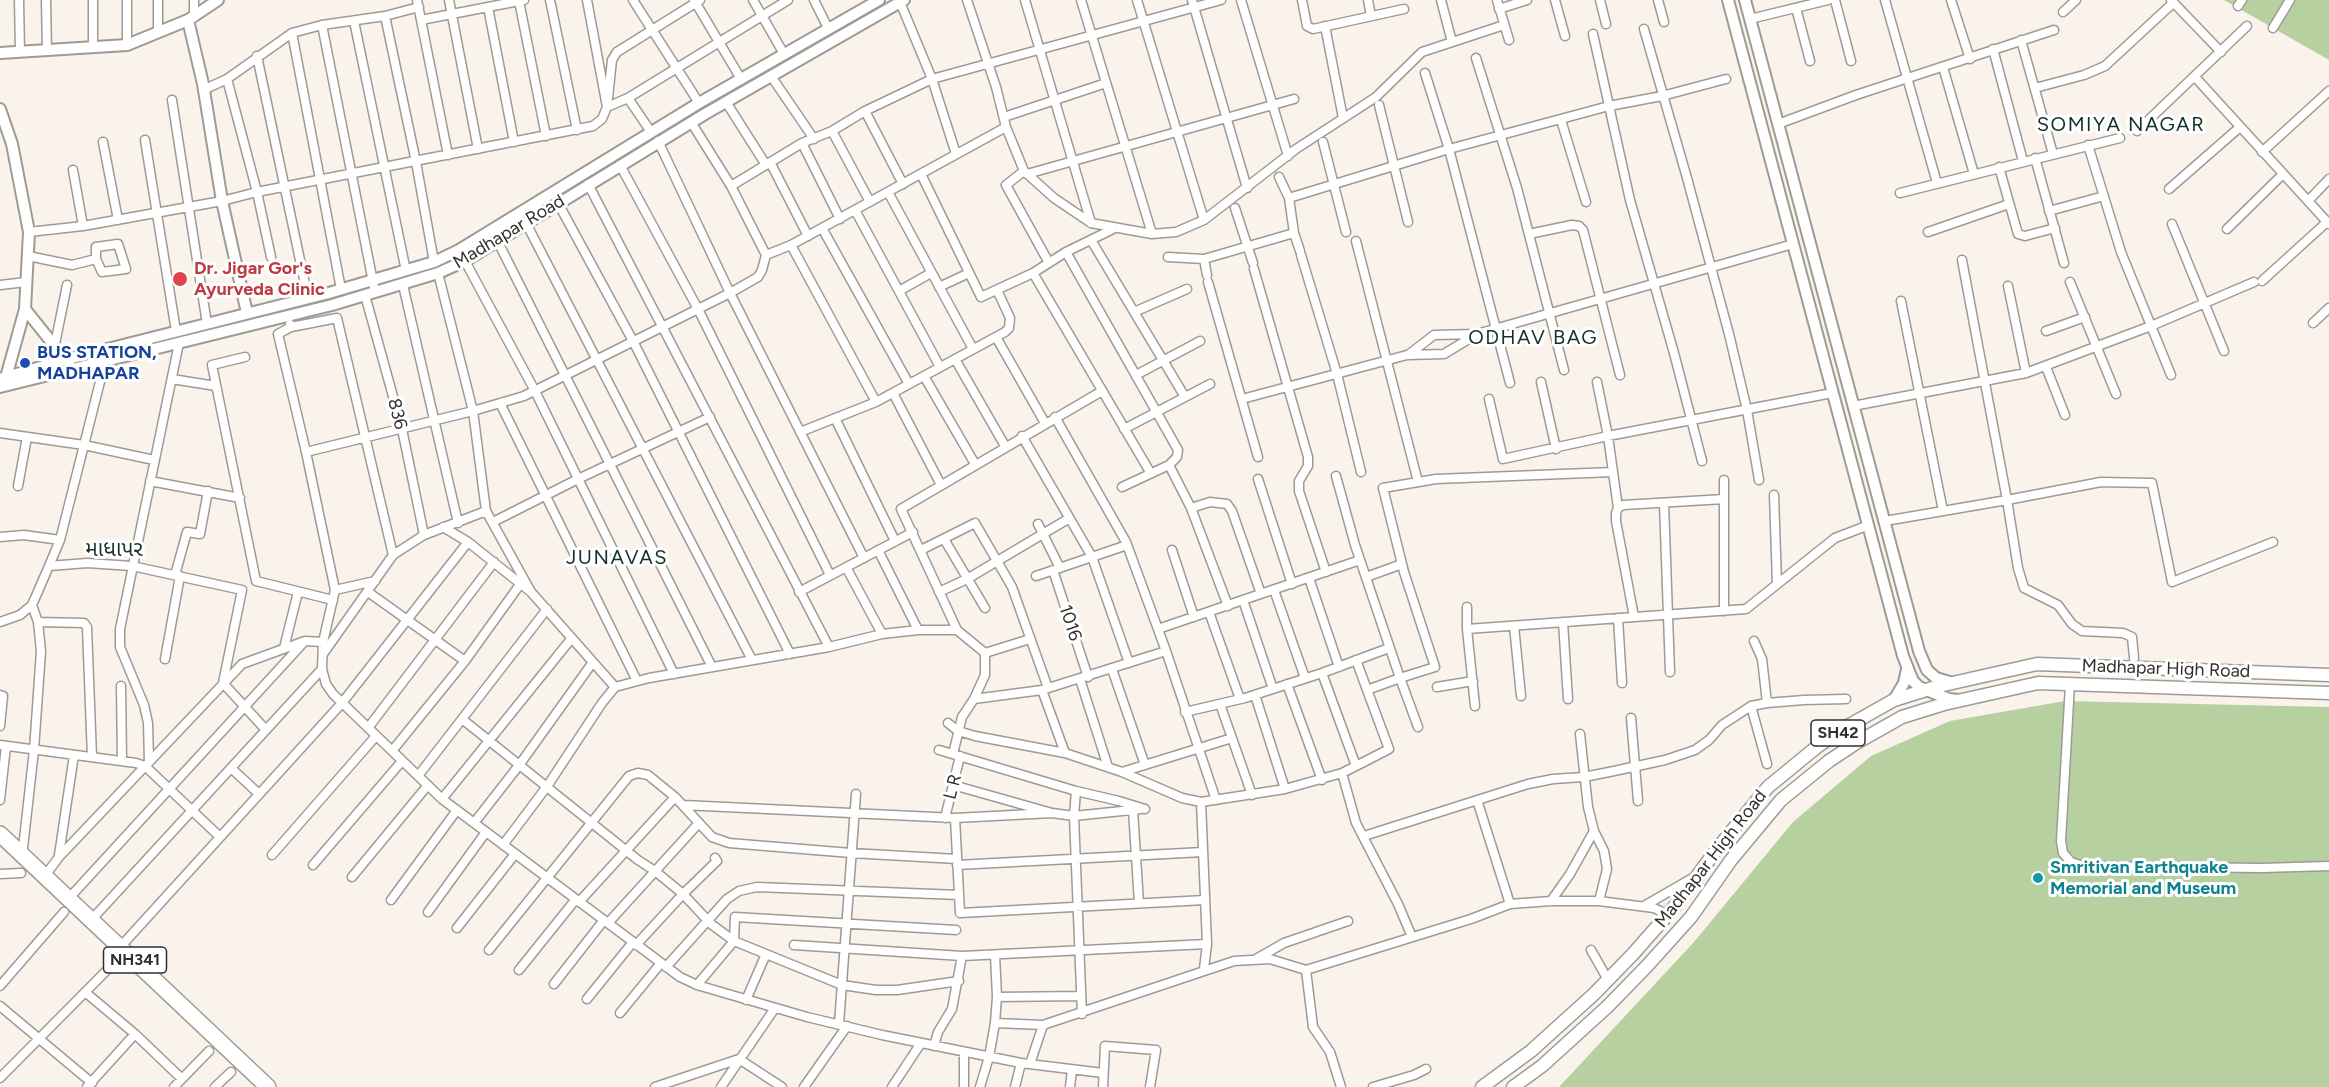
<!DOCTYPE html>
<html>
<head>
<meta charset="utf-8">
<style>
	body { margin:0 }
	canvas { display:block; background:#f9f3ec }
</style>
</head>
<body>
<canvas width="2329" height="1087"></canvas>
<script>
const c = document.querySelector('canvas').getContext('2d');
c.lineJoin = 'round';
function fillPath(path, color) { c.fillStyle = color; c.fill(path, 'evenodd'); }
const poly = rows => new Path2D(rows.map(r => 'M' + r).join(''));
function trace(path, color, width, dash) { c.strokeStyle = color; c.lineWidth = width; c.lineCap = dash ? 'butt' : 'round'; c.setLineDash(dash || []); c.stroke(path); }
function drawText(font, color, halo, rows, align = 'center') {
  c.font = font + ' Figtree,"Noto Sans Gujarati",sans-serif'; c.lineWidth = 6; c.setLineDash([]); c.textBaseline = 'middle'; c.strokeStyle = halo; c.fillStyle = color; for (const [text, x, y, turn = 0] of rows) {
    c.save(); c.translate(x, y); c.rotate((+turn || 0) * Math.PI / 180); c.textAlign = isNaN(turn) ? turn : align; if (halo) c.strokeText(text, 0, 0); c.fillText(text, 0, 0); c.restore();
  }
}
const green = poly([
	[2224,0,2329,0,2329,60],
	[2065,701,2329,707,2329,1087,1559,1087,1694,942,1793,822,1871,756,1950,721]
]);
const street = poly([
	[19,0,20,52],
	[46,0,47,51],
	[93,0,93,48],
	[158,0,158,32],
	[194,0,194,17],
	[417,0,448,155],
	[449,0,478,149],
	[550,0,577,130],
	[633,0,699,103],
	[694,0,741,79],
	[753,0,784,54],
	[814,0,828,28],
	[967,0,996,87,1006,127,1024,171,1054,198,1091,223,1152,234,1176,232,1204,220,1296,149,1376,97,1422,52,1504,25],
	[1025,0,1091,223],
	[1081,0,1152,234],
	[1137,0,1204,220],
	[1192,0,1247,188],
	[1241,0,1288,156],
	[1302,0,1307,26,1313,29,1404,9],
	[1368,0,1371,16],
	[1441,0,1452,42],
	[1497,0,1509,40],
	[1555,0,1565,36],
	[1600,0,1606,24],
	[1658,0,1664,22],
	[1835,0,1851,61],
	[1885,0,1937,183],
	[1951,0,1970,59],
	[2171,0,2221,52],
	[519,1,546,136],
	[900,2,932,79,956,154],
	[2238,6,2242,0],
	[488,7,514,142],
	[1796,8,1810,61],
	[1499,9,1527,0],
	[2063,12,2076,0],
	[385,16,416,162,434,262],
	[1750,19,1828,0],
	[421,20,524,0],
	[354,21,406,271],
	[322,25,375,292],
	[1325,26,1343,118],
	[2273,28,2290,0],
	[1644,29,1687,178,1729,334,1747,410,1759,480],
	[292,33,341,289],
	[1593,34,1630,200,1674,353,1702,461],
	[2021,40,2053,154],
	[127,45,127,0],
	[1993,49,2023,161],
	[257,56,308,298],
	[1476,58,1517,188,1564,370],
	[1943,67,1974,174],
	[1425,73,1449,149,1510,383],
	[771,76,814,139],
	[2195,77,2329,224],
	[227,79,257,192,271,257],
	[2035,88,2084,75,2105,66,2173,3],
	[203,90,227,79,292,33,322,25,385,16,419,7],
	[608,98,612,60,617,52,700,0],
	[628,98,651,132],
	[172,100,207,324],
	[726,102,766,165],
	[1379,105,1408,222],
	[607,107,628,98,788,0],
	[865,111,903,184],
	[1004,117,1106,83],
	[1561,120,1586,202],
	[691,122,731,186,766,255],
	[1778,124,1856,95,2054,30],
	[832,131,870,202],
	[2137,131,2247,26],
	[145,140,176,331],
	[658,141,730,293,864,558],
	[103,142,118,220],
	[1323,142,1346,232],
	[802,143,840,219],
	[2088,145,2121,252,2171,375],
	[2262,152,2329,91],
	[2035,158,2064,263],
	[770,162,808,236],
	[620,165,698,309,830,575],
	[1999,167,2018,234,2025,236,2055,228],
	[73,170,83,226],
	[1024,171,1006,185,1049,263],
	[921,174,981,297,1033,273,1066,252,1113,229],
	[1027,174,1294,99],
	[1279,177,1289,198,1294,233,1300,251],
	[588,184,829,647],
	[731,186,802,143,832,131,865,111,932,79,1221,0],
	[2169,189,2240,127],
	[888,192,973,349],
	[1900,193,2120,138],
	[1289,198,1449,149,1609,106,1662,96,1726,79],
	[2308,201,2329,179],
	[558,203,633,341,790,654],
	[1235,208,1253,263],
	[855,210,940,367],
	[2049,211,2104,196],
	[526,223,752,660],
	[2172,224,2224,351],
	[822,228,909,384],
	[2227,229,2283,174],
	[29,232,83,226,222,201,257,192,593,126,602,119,607,107,587,0],
	[1928,232,2009,204],
	[1529,234,1572,225,1579,226,1583,230,1620,375],
	[497,240,712,667],
	[1091,240,1185,397],
	[1356,241,1418,482],
	[791,245,876,402],
	[1066,252,1178,450,1177,457,1169,465,1122,487],
	[1301,255,1337,374,1361,472],
	[28,256,72,265,96,259,96,247,118,244,126,269,102,272,96,259],
	[1168,257,1204,259,1294,233],
	[1204,259,1207,275],
	[1962,260,2007,500,2018,568,2024,588,2058,605,2072,624,2082,631,2123,633,2132,637,2134,658],
	[465,261,535,391,674,674],
	[1254,269,1308,457,1308,466,1299,481,1299,491,1326,572],
	[438,273,473,411,486,511],
	[1033,273,1150,472],
	[2262,281,2327,222],
	[1208,282,1258,457],
	[2070,282,2116,394],
	[0,285,26,282],
	[403,285,458,523],
	[2008,286,2026,373],
	[939,287,969,273],
	[899,291,931,273],
	[365,295,402,429,424,535],
	[1901,301,1943,511],
	[1134,312,1187,289],
	[2313,323,2329,308],
	[290,324,291,327,337,318,393,555],
	[291,327,278,334,306,452,335,590,323,642,322,669,326,684,333,694,442,799,680,977,697,985,807,1017,882,1035,1021,1063,1103,1073],
	[2046,331,2085,317],
	[996,337,1045,423],
	[55,344,67,285],
	[1408,355,1434,335,1475,334],
	[245,357,212,365,256,581,333,600],
	[955,359,1005,446],
	[2046,367,2065,415],
	[1136,375,1200,341],
	[924,376,975,464],
	[172,379,216,386],
	[1541,382,1556,449],
	[1597,382,1608,436,1618,508],
	[893,393,941,485],
	[1242,399,1407,355,1444,354,1477,334,1793,244],
	[1489,399,1503,459,1608,436,1832,393],
	[500,403,637,681],
	[1853,406,2026,373,2151,326,2254,282],
	[1055,417,1126,542,1166,651,1216,800],
	[835,418,895,541],
	[1124,429,1210,384],
	[800,432,876,402,1005,332,1009,328,1010,318,997,290],
	[0,433,84,445,154,460],
	[1022,436,1092,557,1129,663],
	[306,452,473,411,524,396,730,293,758,277,762,270,766,255,791,245,1006,127],
	[1169,465,1191,508,1228,606],
	[1336,476,1355,545,1400,678,1435,667,1404,572,1383,488,1436,479,1613,472],
	[1258,479,1292,584],
	[150,481,240,498],
	[18,486,27,437],
	[1774,495,1777,584],
	[1664,503,1670,672],
	[1191,508,1210,502,1227,504,1232,511,1261,594],
	[1885,521,2007,500,2101,482,2152,483,2172,582,2273,542],
	[493,522,578,479,710,417],
	[1038,524,1060,568],
	[443,527,468,542,531,592,615,687],
	[0,537,24,535,60,540],
	[944,539,985,608],
	[878,550,918,630],
	[921,550,975,523,1012,587,1048,688],
	[1172,550,1194,617],
	[49,566,60,540,105,362],
	[846,567,882,634],
	[1053,570,1088,677],
	[175,575,187,532,200,534,208,491],
	[1036,576,1127,545],
	[1366,577,1402,564],
	[1309,578,1339,667],
	[335,590,375,581],
	[1274,590,1305,678],
	[368,592,465,661],
	[799,592,913,532],
	[939,592,967,579,1068,519],
	[1243,600,1273,689],
	[1467,607,1467,629,1475,706],
	[1724,611,1724,480],
	[1209,612,1240,699],
	[1634,617,1616,521,1616,513,1618,508,1623,505,1724,499],
	[1618,618,1622,683],
	[0,622,20,615,32,605,49,566,87,563,132,566,242,590,223,683,266,730],
	[38,622,84,623,87,627,92,757],
	[1563,622,1568,699],
	[1514,626,1521,696],
	[1158,629,1360,560],
	[1467,629,1746,609,1835,538,1869,525],
	[957,630,901,509,1102,391],
	[1754,641,1762,659,1767,703],
	[284,648,298,592],
	[985,653,1030,639],
	[323,654,393,555,424,535,486,511,531,592],
	[165,659,180,576],
	[1112,669,1145,765],
	[1322,673,1356,766,1342,773,1356,823,1398,904,1412,937],
	[1080,679,1108,767],
	[1287,684,1322,780],
	[2070,684,2061,841,2063,853,2071,862,2083,866,2262,868,2329,866],
	[121,686,122,761],
	[1437,687,1473,681],
	[1042,690,1065,753],
	[1367,690,1400,678,1418,727],
	[0,695,3,696,0,726],
	[1255,695,1285,789],
	[974,699,1042,690,1166,651],
	[1220,704,1252,795],
	[1751,706,1767,764],
	[1185,712,1245,698,1322,673,1389,648],
	[1631,718,1638,801],
	[462,719,638,860,655,871,683,894,711,924,734,941,842,985,876,990,897,990,959,981],
	[948,723,958,731,975,736,1065,753,1122,772,1182,798,1201,802,1207,944,1204,969],
	[368,728,494,562],
	[1580,734,1588,807,1594,831,1604,851,1607,869,1599,901],
	[0,745,136,763,145,766,220,837],
	[939,750,1076,791,1119,801,1145,809],
	[392,751,465,661,521,583],
	[149,762,148,723,144,705,120,647,120,629,179,343],
	[1356,766,1389,749,1356,660],
	[231,768,259,794],
	[1122,772,1232,738],
	[418,776,547,609],
	[953,785,1052,813,1074,816,1141,809],
	[1076,791,1074,816,1082,1014],
	[442,799,571,639],
	[0,800,6,746],
	[1477,800,1510,904],
	[1201,802,1285,789,1342,773],
	[683,805,955,818,1052,813],
	[1133,810,1139,903],
	[945,818,960,756],
	[955,818,960,913,1205,900],
	[474,823,520,764,593,662],
	[1364,836,1528,784,1553,779,1584,777,1614,771,1665,760,1695,750,1709,740,1722,725,1751,706,1767,703,1804,700,1846,699],
	[503,845,548,785,602,703,615,687,649,678,829,647,882,634,918,630,957,630,985,653,985,675,974,699,962,717,953,754],
	[23,848,34,750,41,651,38,622,32,605],
	[59,855,74,755],
	[272,855,376,736],
	[313,865,402,761],
	[957,865,1203,852],
	[47,873,59,857,242,664,305,641,323,642],
	[0,874,21,873],
	[352,877,428,785],
	[71,896,303,643],
	[391,900,457,810],
	[1551,901,1570,874,1594,831],
	[579,902,675,797],
	[1644,906,1696,876],
	[428,912,486,832],
	[94,917,322,669],
	[608,923,698,824],
	[457,928,515,854],
	[123,944,342,703,468,542],
	[636,945,683,894,717,861,715,858],
	[794,945,962,956,1207,944],
	[489,950,629,776,638,773,648,775,675,797,712,837,729,843,851,853,957,859],
	[1591,950,1608,980],
	[1256,959,1284,943,1348,921],
	[666,967,727,899,739,891,757,887,959,895],
	[519,970,576,899],
	[1306,970,1313,1027,1330,1052,1341,1087],
	[554,984,604,920],
	[697,985,734,941,735,917,956,930],
	[0,986,64,912],
	[85,992,135,1034,182,1079],
	[997,997,1081,996],
	[587,999,633,942],
	[746,1000,766,954],
	[0,1006,92,1083],
	[620,1013,661,963],
	[995,1023,1043,1025],
	[839,1024,856,794],
	[934,1046,938,1032,952,1009,962,956],
	[1030,1064,1043,1025,1234,961,1270,959,1306,970,1471,919,1510,904,1551,901,1599,901,1654,908,1660,911,1665,920],
	[0,1078,116,961],
	[87,1087,135,1034],
	[174,1087,209,1051],
	[215,1087,231,1072],
	[655,1087,739,1059,782,1087],
	[721,1087,775,1008],
	[804,1087,847,1026],
	[892,1087,921,1043],
	[964,1087,964,1052],
	[980,1087,989,1057,995,1023,997,997,995,955],
	[1015,1087,1021,1063],
	[1070,1087,1072,1070],
	[1103,1087,1105,1046,1156,1050,1150,1087],
	[1373,1087,1414,1075,1426,1069]
]);
const secondary = poly([
	[1728,0,1903,656,1913,681,1919,687,1949,699,1958,700],
	[1745,0,1919,651,1927,670,1936,678,1953,683],
	[188,20,203,84,222,201,247,313],
	[0,53,127,45,188,20,218,0],
	[0,109,12,144,29,232,25,309,69,364],
	[0,379,64,360,329,293,434,262,459,250,699,103,879,0],
	[5,381,25,309],
	[0,387,332,305,438,273,465,261,705,114,904,0],
	[1894,700,1904,683,1907,669]
]);
const primary = poly([
	[1482,1087,1531,1051,1594,994,1633,954,1676,905,1717,849,1768,787,1818,746,1846,727,1894,700,1939,686,2037,664,2329,675],
	[1513,1087,1542,1066,1607,1007,1647,966,1691,917,1731,860,1781,800,1829,761,1856,743,1902,717,1944,704,2038,683,2329,693]
]);
const highway = poly([
	[0,834,268,1087]
]);
const markers = [
	[180,279,8,"#e0444e"],
	[25,363,6,"#1a4fb4"],
	[2038,878,6,"#0f9aa8"]
];
const shields = [
	[1838,733,54],
	[135,960,63]
];
const shieldNames = [
	["SH42",1838,733],
	["NH341",135,960]
];
const streetNames = [
	["Madhapar Road",509,232,-31],
	["836",397,414,75],
	["1016",1070,623,72],
	["Madhapar High Road",2166,669,2],
	["L R",953,787,-76],
	["Madhapar High Road",1711,859,-52]
];
const healthNames = [
	["Dr. Jigar Gor's",194,269],
	["Ayurveda Clinic",194,290]
];
const transitNames = [
	["BUS STATION,",37,353],
	["MADHAPAR",37,374]
];
const cultureNames = [
	["Smritivan Earthquake",2050,868],
	["Memorial and Museum",2050,889]
];
const neighbourhoodNames = [
	["SOMIYA NAGAR",2121,125],
	["ODHAV BAG",1533,338],
	["JUNAVAS",617,558]
];
const quarterNames = [
	["માધાપર",114,550]
];
fillPath(green, '#b7d0a0');
trace(street, '#9f9a94', 11);
trace(secondary, '#9f9a94', 14);
trace(primary, '#9f9a94', 15);
trace(highway, '#9f9a94', 18);
trace(street, '#fff', 8);
trace(secondary, '#fff', 10);
trace(primary, '#fff', 12);
trace(highway, '#fff', 15);
for (const [x, y, r, color] of markers) { const dot = new Path2D(); dot.arc(x, y, r, 0, 2 * Math.PI); c.fillStyle = color; c.fill(dot); trace(dot, '#fff', 2); }
for (const [x, y, w] of shields) { const box = new Path2D(); box.roundRect(x - w / 2, y - 13, w, 26, 4.5); c.fillStyle = '#fff'; c.fill(box); trace(box, '#312f2d', 1.5); }
drawText('bold 16px', '#312f2d', null, shieldNames);
drawText('18px', '#312f2d', '#fff', streetNames);
drawText('bold 18px', '#be3a42', '#fff', healthNames, 'left');
drawText('bold 18px', '#164399', '#fff', transitNames, 'left');
drawText('bold 18px', '#0d838f', '#fff', cultureNames, 'left');
c.letterSpacing = '1.5px';
drawText('20px', '#13322b', '#fff', neighbourhoodNames);
c.letterSpacing = '0px';
drawText('21px', '#13322b', '#fff', quarterNames);
</script>
</body>
</html>
